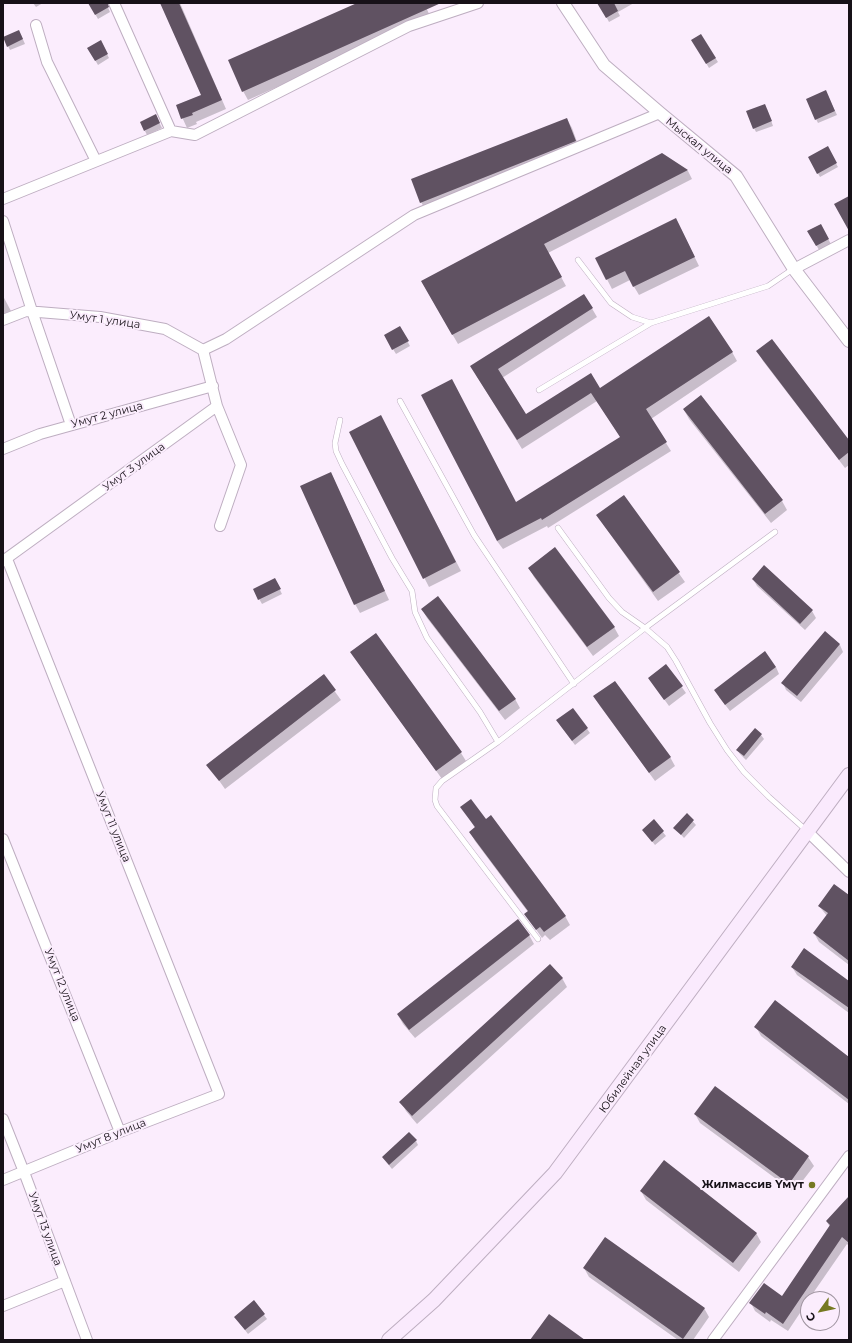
<!DOCTYPE html>
<html>
<head>
<meta charset="utf-8">
<style>
	body { margin:0 }
	#map { position:relative; width:852px; height:1343px; overflow:hidden; background:#fbedfd; font-family:Montserrat,sans-serif }
	canvas { display:block }
	.frame { position:absolute; inset:0; border:4px solid #171118; pointer-events:none }
	.north { position:absolute; left:800px; top:1291px; width:40px; height:40px; box-sizing:border-box; background:#fbedfd; border:1px solid #a095a1; border-radius:50%; rotate:237deg; font-size:11px; font-weight:700; line-height:16px; text-align:center; color:#171118 }
	.north::after { content:''; display:block; margin:auto; width:14px; height:18px; background:#757921; clip-path:polygon(50% 0,100% 100%,50% 72%,0 100%) }
</style>
</head>
<body>
<div id="map">
<canvas width="852" height="1343"></canvas>
<div class="frame"></div>
<div class="north">С</div>
</div>
<script>
const c = document.querySelector('canvas').getContext('2d');
c.lineJoin = 'round';
function fillPath(path, color) { c.fillStyle = color; c.fill(path, 'evenodd'); }
const poly = rows => new Path2D(rows.map(r => 'M' + r).join(''));
function trace(path, color, width, dash) { c.strokeStyle = color; c.lineWidth = width; c.lineCap = dash ? 'butt' : 'round'; c.setLineDash(dash || []); c.stroke(path); }
function drawText(font, color, halo, rows, align = 'center') {
  c.font = font + ' Montserrat,sans-serif'; c.lineWidth = 4; c.setLineDash([]); c.textBaseline = 'middle'; c.strokeStyle = halo; c.fillStyle = color; for (const [text, x, y, turn = 0] of rows) {
    c.save(); c.translate(x, y); c.rotate((+turn || 0) * Math.PI / 180); c.textAlign = isNaN(turn) ? turn : align; if (halo) c.strokeText(text, 0, 0); c.fillText(text, 0, 0); c.restore();
  }
}
const shadow = poly([
	[33,3,43,3,36,7],
	[94,3,106,3,110,12,98,19,90,5],
	[161,3,180,3,226,109,196,122,197,124,187,128,177,106,202,96],
	[359,3,424,3,431,18,248,100,243,91],
	[599,3,634,3,618,12,620,16,609,22],
	[21,35,25,44,10,50,8,46],
	[701,36,718,62,709,68,693,41],
	[100,41,109,58,98,65,88,48],
	[828,96,837,115,818,123,816,119],
	[767,109,773,126,756,132,754,128],
	[567,119,572,128,580,150,426,211,421,202],
	[158,120,162,128,147,135,145,131],
	[827,148,838,167,820,177,809,158],
	[662,154,688,171,692,179,548,253,566,286,458,344,422,282],
	[820,225,831,244,819,250,809,232],
	[681,229,699,266,639,295,630,280,612,289,596,258],
	[584,295,597,317,502,378,526,415,600,390,732,352,737,361,651,419,671,451,548,528,547,526,503,549,497,541,516,503,621,438,597,401,522,449,476,375],
	[3,296,11,311,4,314,3,312],
	[400,328,410,346,396,354,385,336],
	[758,352,849,442,849,465,845,468,763,361],
	[701,397,782,501,787,510,771,523,689,419,684,410],
	[386,426,461,571,429,587,350,433],
	[331,473,389,600,360,613,355,604],
	[624,496,685,582,658,601,603,524],
	[529,568,614,627,619,636,593,656,534,577],
	[753,579,812,611,816,618,805,630,757,586],
	[277,584,282,594,262,604,254,590],
	[422,609,515,699,520,708,505,720,427,618],
	[825,633,840,645,843,652,801,702,786,690,783,683],
	[375,634,461,753,466,761,442,779,351,652],
	[666,665,686,693,669,706,653,684],
	[776,667,779,674,730,711,719,697],
	[323,675,341,700,225,789,208,765],
	[594,697,670,757,675,766,655,781,600,706],
	[573,709,590,733,575,745,560,725],
	[755,729,761,735,764,739,746,760,740,754,737,750],
	[462,807,486,820,565,916,570,925,550,940,545,935,542,938,525,914,528,912,475,841,470,832,475,828],
	[687,815,696,825,684,838,675,828],
	[654,821,666,836,655,845,643,830],
	[849,896,849,965,819,942,814,933,827,916,819,906],
	[529,935,534,944,415,1038,403,1024,398,1015],
	[792,967,849,982,849,1013,797,975],
	[562,978,567,987,417,1124,406,1111,401,1102],
	[756,1027,849,1058,849,1104,761,1036],
	[695,1114,808,1157,814,1166,794,1192,700,1123],
	[416,1141,418,1145,392,1169,383,1158],
	[641,1191,756,1233,761,1242,739,1272,646,1200],
	[849,1198,849,1246,847,1244,809,1299,808,1299,808,1301,788,1331,771,1320,770,1322,755,1311,751,1303,782,1298,830,1227,827,1222],
	[584,1268,704,1308,709,1317,693,1340,678,1340,589,1277],
	[254,1302,267,1319,248,1334,238,1321]
]);
const building = poly([
	[88,3,108,3,109,7,95,15],
	[160,3,179,3,222,100,192,113,193,115,181,119,176,105,201,95],
	[357,3,441,3,242,92,228,60],
	[597,3,614,3,618,11,606,18],
	[19,30,23,39,7,47,3,37],
	[701,34,716,58,706,64,691,40],
	[101,40,108,54,95,61,87,48],
	[826,90,835,111,815,120,806,99],
	[765,104,772,121,753,129,746,111],
	[156,114,160,123,144,131,140,122],
	[567,118,576,141,420,203,411,179],
	[828,146,837,163,817,174,808,157],
	[662,153,688,170,544,244,562,277,452,335,421,281],
	[849,196,849,231,834,204],
	[676,218,695,257,633,287,625,271,606,280,595,258],
	[821,224,829,239,816,246,807,231],
	[584,294,593,308,498,369,526,414,591,373,600,388,709,316,733,352,646,409,667,442,542,520,541,518,497,541,421,395,452,379,516,502,620,437,591,393,517,440,470,366],
	[400,326,409,341,392,350,384,335],
	[772,339,849,440,849,452,839,460,756,351],
	[701,395,783,500,765,514,683,409],
	[381,415,456,562,423,579,349,432],
	[331,472,385,591,354,605,300,486],
	[624,495,680,572,653,592,596,515],
	[555,547,615,627,587,647,528,568],
	[764,565,813,610,800,624,752,579],
	[275,578,281,589,258,600,253,589],
	[438,596,516,699,499,711,421,609],
	[825,631,840,644,797,696,781,683],
	[376,633,462,752,436,771,350,652],
	[765,651,776,667,725,705,714,690],
	[666,664,683,686,664,700,648,678],
	[324,674,336,690,219,781,206,765],
	[615,681,671,757,649,773,593,696],
	[573,708,588,728,572,741,556,720],
	[755,728,762,734,744,756,736,750],
	[471,799,486,819,491,815,566,916,544,932,540,927,536,930,524,914,528,911,469,832,475,827,460,807],
	[687,813,694,820,681,835,673,828],
	[654,819,664,831,652,842,642,830],
	[834,884,849,895,849,961,813,933,828,913,818,906],
	[518,919,530,935,409,1030,397,1014],
	[804,948,849,981,849,1008,791,967],
	[550,964,563,978,412,1116,399,1102],
	[775,1000,849,1057,849,1100,754,1027],
	[715,1086,809,1156,789,1184,694,1114],
	[409,1132,417,1140,389,1165,382,1157],
	[664,1160,757,1233,733,1263,640,1191],
	[849,1196,849,1243,842,1237,783,1324,766,1312,765,1314,749,1303,764,1283,782,1296,830,1225,826,1221],
	[605,1237,705,1308,683,1339,583,1268],
	[254,1300,265,1314,245,1330,234,1317],
	[549,1314,585,1340,530,1340]
]);
const service = poly([
	[578,260,611,303,632,317,651,323,768,286,793,269],
	[539,390,651,323],
	[400,401,474,535,574,684],
	[340,420,335,443,336,451,342,464,392,558,412,591,415,612,427,638,480,712,498,742],
	[558,528,609,598,622,612,645,628,667,647,676,661,710,723,727,750,744,772,769,797,807,831],
	[538,939,437,806,435,800,436,788,442,781,498,742,645,628,775,532]
]);
const minor = poly([
	[114,3,171,131],
	[36,25,47,62,96,161],
	[3,199,171,131,195,135,409,26,478,3],
	[3,221,32,311,71,425],
	[794,269,849,240],
	[3,320,26,311,100,317,165,329,203,350],
	[203,350,226,339,414,215,660,113],
	[217,406,241,465,220,526],
	[3,449,40,434,213,386],
	[3,561,217,406,203,350],
	[808,832,849,872],
	[3,839,120,1132],
	[3,1119,24,1172,87,1340],
	[3,1180,120,1132,219,1094,7,559],
	[3,1306,65,1281],
	[713,1340,849,1156]
]);
const tertiary = poly([
	[563,3,604,65,660,113,736,176,794,269,849,341]
]);
const secondary = poly([
	[389,1340,434,1300,555,1173,849,775]
]);
const markers = [
	[812,1185,4,"#757921"]
];
const streetNames = [
	["Мыскал улица",699,146,39],
	["Умут 1 улица",105,320,8],
	["Умут 2 улица",107,415,-15],
	["Умут 3 улица",134,467,-36],
	["Умут 11 улица",113,827,68],
	["Умут 12 улица",62,985,68],
	["Юбилейная улица",633,1069,-54],
	["Умут 8 улица",111,1136,-22],
	["Умут 13 улица",45,1229,70]
];
const poiNames = [
	["Жилмассив Үмүт",804,1185]
];
fillPath(shadow, '#0003');
fillPath(building, '#605262');
trace(service, '#beaec1', 6);
trace(minor, '#beaec1', 12);
trace(tertiary, '#beaec1', 14);
trace(secondary, '#beaec1', 16);
trace(service, '#fff', 5);
trace(minor, '#fff', 10);
trace(tertiary, '#fff', 12);
trace(secondary, '#faeafd', 14);
for (const [x, y, r, color] of markers) { const dot = new Path2D(); dot.arc(x, y, r, 0, 2 * Math.PI); c.fillStyle = color; c.fill(dot); trace(dot, '#fbedfd', 1.5); }
drawText('11px', '#171118', '#fbedfd', streetNames);
drawText('bold 11px', '#171118', '#fbedfd', poiNames, 'right');
</script>
</body>
</html>
